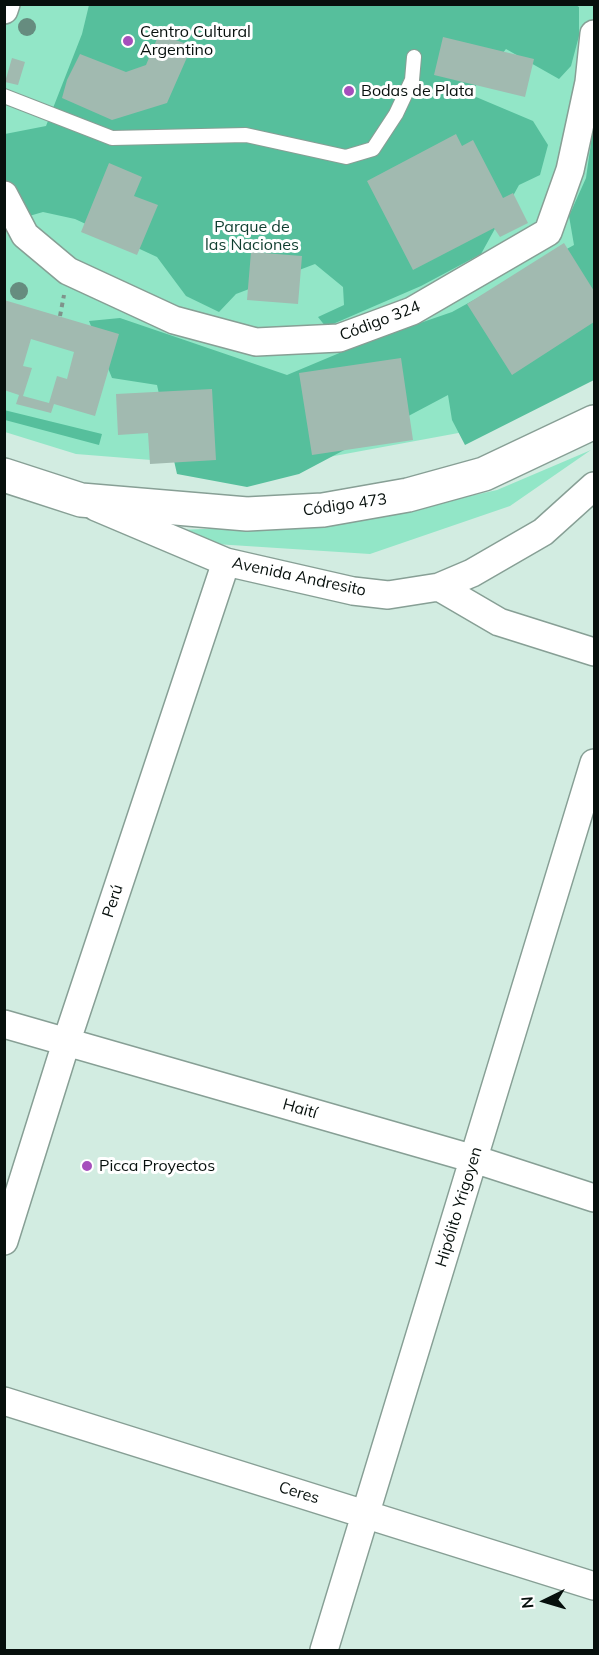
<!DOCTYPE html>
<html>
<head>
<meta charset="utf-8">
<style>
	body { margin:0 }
	#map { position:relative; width:599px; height:1655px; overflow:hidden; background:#d2ece1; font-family:Mulish,sans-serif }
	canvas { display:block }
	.frame { position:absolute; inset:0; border:6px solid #07100d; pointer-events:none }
	.north { position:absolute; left:515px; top:1571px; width:60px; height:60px; -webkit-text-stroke:4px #fff; paint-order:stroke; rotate:265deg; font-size:16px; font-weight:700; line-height:24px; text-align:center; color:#07100d }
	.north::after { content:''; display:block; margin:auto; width:21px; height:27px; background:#07100d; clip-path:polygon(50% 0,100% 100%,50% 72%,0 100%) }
</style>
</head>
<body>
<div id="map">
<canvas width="599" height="1655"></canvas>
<div class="frame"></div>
<div class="north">N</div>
</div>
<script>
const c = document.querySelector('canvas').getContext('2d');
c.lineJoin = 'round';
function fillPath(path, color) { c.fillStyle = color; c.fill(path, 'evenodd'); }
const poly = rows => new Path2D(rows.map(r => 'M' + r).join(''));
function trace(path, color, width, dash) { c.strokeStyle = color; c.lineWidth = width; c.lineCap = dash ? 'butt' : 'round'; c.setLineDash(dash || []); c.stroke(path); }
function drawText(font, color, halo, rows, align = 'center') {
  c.font = font + ' Mulish,sans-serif'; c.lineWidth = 6; c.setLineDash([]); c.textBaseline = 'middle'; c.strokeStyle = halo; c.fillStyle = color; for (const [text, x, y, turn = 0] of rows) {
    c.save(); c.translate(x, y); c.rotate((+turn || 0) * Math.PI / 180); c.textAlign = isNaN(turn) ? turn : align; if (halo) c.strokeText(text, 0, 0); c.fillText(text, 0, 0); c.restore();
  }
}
const green = poly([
	[4,5,594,5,594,370,480,429,264,469,76,454,5,432],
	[591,450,510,506,370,554,169,541,176,530,343,524,497,490]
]);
const forest = poly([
	[574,4,579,7,579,36,571,66,559,79,506,49,469,94,533,121,548,145,540,175,519,185,481,254,421,286,326,327,318,317,344,305,343,287,315,264,236,294,219,312,186,296,157,257,75,219,43,212,5,223,5,134,46,126,82,34,89,5],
	[594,122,594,380,465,445,452,420,448,395,299,474,247,487,177,474,157,385,112,378,89,321,120,318,287,375,368,341,452,312,574,245,569,216,586,178],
	[4,410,102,434,99,445,5,420]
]);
const building = poly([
	[159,34,192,46,167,103,112,120,62,98,67,80,80,54,126,72,146,65],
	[443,37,534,59,525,97,434,75],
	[12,58,25,62,18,85,5,82],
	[456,134,462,146,473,140,503,198,513,193,528,223,500,237,494,228,413,270,367,181],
	[109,163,142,177,134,196,158,205,137,255,81,232],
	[564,243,594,291,594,322,512,375,467,304],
	[251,252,302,256,298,304,247,300],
	[4,300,119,334,95,416,54,404,51,413,16,404,19,395,4,390],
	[31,339,74,352,67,379,57,376,49,403,23,396,32,368,23,366],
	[401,358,413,440,312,455,299,373],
	[212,389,216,460,150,464,148,433,118,435,116,394]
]);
const path = poly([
	[60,316,64,295]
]);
const service = poly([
	[4,96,112,138,246,135,346,157,373,149,396,114,412,80,414,57]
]);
const minor = poly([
	[4,10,6,4],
	[4,195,25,235,68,271,174,320,256,342,339,338,412,311,548,232,570,170,589,82,594,34],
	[96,507,226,562,353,591,388,595,439,587,472,573,543,532,594,486],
	[439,587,499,622,594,652],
	[4,1024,474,1159,594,1198],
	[4,1241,66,1043,226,562],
	[4,1401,594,1586],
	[324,1650,594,763]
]);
const secondary = poly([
	[4,475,81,500,247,514,323,510,408,495,484,474,594,422]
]);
const trees = [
	[27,27],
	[19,291]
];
const markers = [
	[128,41,6,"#a54fbc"],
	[349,91,6,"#a54fbc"],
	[87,1166,6,"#a54fbc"]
];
const poiNames = [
	["Centro Cultural",140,32],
	["Argentino",140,50],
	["Bodas de Plata",361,91],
	["Picca Proyectos",99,1166]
];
const parkNames = [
	["Parque de",252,227],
	["las Naciones",252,245]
];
const streetNames = [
	["Código 324",380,321,-21],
	["Código 473",345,505,-8],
	["Avenida Andresito",299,577,12],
	["Perú",113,901,-72],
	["Haití",300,1109,16],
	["Hipólito Yrigoyen",459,1207,-73],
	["Ceres",299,1493,17]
];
fillPath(green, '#92e6c7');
fillPath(forest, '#56bf9c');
fillPath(building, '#a1bab0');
trace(service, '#879f95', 16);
trace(minor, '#879f95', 30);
trace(secondary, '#879f95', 36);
trace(path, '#7f938b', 4, [4.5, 4.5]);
trace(service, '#fff', 14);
trace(minor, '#fff', 27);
trace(secondary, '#fff', 33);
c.fillStyle = '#668c7f';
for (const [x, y] of trees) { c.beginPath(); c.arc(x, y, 9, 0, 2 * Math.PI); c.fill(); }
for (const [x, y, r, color] of markers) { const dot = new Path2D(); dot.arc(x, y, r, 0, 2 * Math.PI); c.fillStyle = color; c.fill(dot); trace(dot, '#fff', 2); }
drawText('16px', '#07100d', '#fff', poiNames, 'left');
drawText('16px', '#0e3d2f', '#fff', parkNames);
drawText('16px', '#07100d', '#fff', streetNames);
</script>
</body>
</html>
